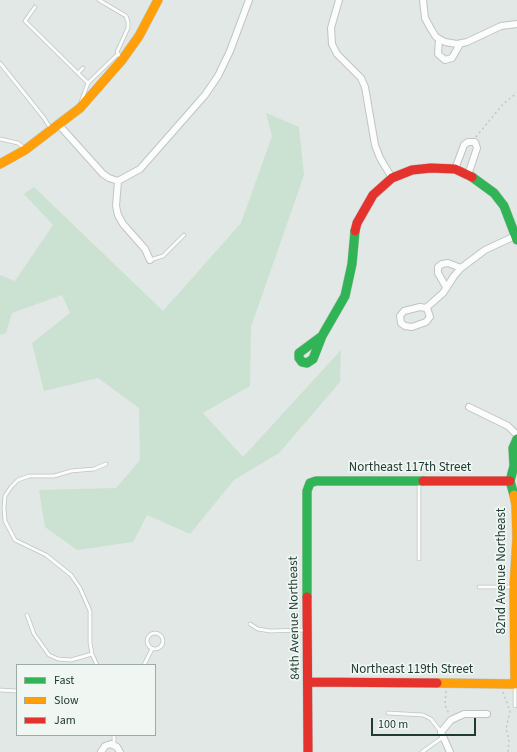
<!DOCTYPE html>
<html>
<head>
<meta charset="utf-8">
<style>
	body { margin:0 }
	#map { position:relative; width:517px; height:752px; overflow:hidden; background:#e2e8e5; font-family:"Source Sans 3",sans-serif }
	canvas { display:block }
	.legend { position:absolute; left:16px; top:664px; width:140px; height:72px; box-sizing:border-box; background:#f0f7f3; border:1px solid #9daba6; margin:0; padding:5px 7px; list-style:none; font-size:12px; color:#213a33 }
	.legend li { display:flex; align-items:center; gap:8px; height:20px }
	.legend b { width:20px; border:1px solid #9daba6 }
	.scale { position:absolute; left:371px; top:718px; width:105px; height:18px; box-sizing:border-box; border:2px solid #213a33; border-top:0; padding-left:5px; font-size:12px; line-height:14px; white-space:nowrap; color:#213a33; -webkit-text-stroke:3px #f0f7f3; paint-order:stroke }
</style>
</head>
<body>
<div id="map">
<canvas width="517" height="752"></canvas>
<ul class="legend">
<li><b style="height:5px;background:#30b455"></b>Fast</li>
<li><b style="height:5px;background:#ff9f0a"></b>Slow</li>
<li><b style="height:5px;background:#e5322d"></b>Jam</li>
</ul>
<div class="scale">100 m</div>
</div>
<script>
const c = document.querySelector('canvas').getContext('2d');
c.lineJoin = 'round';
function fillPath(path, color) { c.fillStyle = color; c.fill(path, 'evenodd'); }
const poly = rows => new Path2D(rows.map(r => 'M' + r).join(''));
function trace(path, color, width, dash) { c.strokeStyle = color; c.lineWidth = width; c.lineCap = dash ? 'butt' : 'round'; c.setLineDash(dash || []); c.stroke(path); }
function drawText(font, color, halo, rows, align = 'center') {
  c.font = font + ' "Source Sans 3",sans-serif'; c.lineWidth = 3.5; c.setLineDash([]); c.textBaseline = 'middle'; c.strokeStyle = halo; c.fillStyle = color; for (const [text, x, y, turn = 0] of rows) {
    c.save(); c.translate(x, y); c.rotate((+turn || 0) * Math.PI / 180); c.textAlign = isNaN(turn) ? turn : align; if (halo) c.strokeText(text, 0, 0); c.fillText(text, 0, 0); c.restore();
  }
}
const green = poly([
	[266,113,299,127,304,175,251,327,250,386,203,413,243,457,341,350,340,382,279,453,234,480,190,534,147,515,133,542,77,550,45,527,39,490,116,488,140,460,139,408,98,378,44,391,32,343,70,313,62,295,12,313,6,333,0,335,0,275,15,281,53,225,24,194,34,187,163,311,241,223,272,136]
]);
const path = poly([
	[476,137,503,104,517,93],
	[446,691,445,705,449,714],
	[503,692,510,711,506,729,509,739,508,752]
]);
const lane = poly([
	[99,0,126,16,128,22,128,28,117,52,121,58],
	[35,7,25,21,88,83,81,102],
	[0,63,44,118,51,129],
	[78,73,83,68],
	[88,83,118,54],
	[0,139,18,143,24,148],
	[150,260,163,256,184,235],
	[419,559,419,483],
	[479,587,512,587],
	[27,615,34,634,49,655,58,659,71,660,92,654],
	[250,624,258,629,270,631,306,630],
	'147 641a8 8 0 1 1 16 0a8 8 0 1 1-16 0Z',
	[97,665,92,654,90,643,90,611,80,588,71,575,46,555,15,540,5,521,4,508,5,496,11,487,18,480,29,476,54,476,71,471,94,469,106,464],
	[144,665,152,649],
	[515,685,515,706],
	[0,690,17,691],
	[388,713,423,715,431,719,441,732],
	[114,745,114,735],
	[422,752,443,737]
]);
const street = poly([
	[339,0,331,28,332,44,337,54,361,78,365,87,375,145,380,158,392,178],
	[423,0,425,18,431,29,436,37,445,42,457,44,467,42,501,26,517,24],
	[439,39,438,54,445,60,452,58,460,44],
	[59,125,103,174,109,178,118,181],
	[455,169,464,145,468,142,475,142,477,148,468,175],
	[118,181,140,169,205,95,218,76,230,51,249,0],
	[118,181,116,206,118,215,123,224,145,249,150,260],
	[446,287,438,273,438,267,442,264,448,263,461,268],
	[420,307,426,308,428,311,430,317,426,322,412,327,405,326,401,323,400,316,404,311,420,307],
	[426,308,443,293,454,276,461,268,485,250,515,236],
	[469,407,508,426,517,435],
	[101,752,105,746,111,744,117,747,120,752],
	[450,752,441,732,451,720,464,714,487,714]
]);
const fast = poly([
	[472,177,494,193,504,206,517,240],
	[322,336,299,353,299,358,302,362,307,363,313,359,322,336,345,296,352,264,355,231],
	[514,495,510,481,514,466,513,448,517,439],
	[307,597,307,491,310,483,316,481,423,481]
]);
const slow = poly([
	[0,164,25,150,80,108,122,60,139,36,158,0],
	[437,683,515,684,514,587,517,538,516,505,514,495]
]);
const jam = poly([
	[355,231,357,223,373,195,392,178,412,170,431,168,455,169,472,177],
	[423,481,510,481],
	[307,597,308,752],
	[308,682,437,683]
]);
const streetNames = [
	["Northeast 117th Street",410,468],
	["82nd Avenue Northeast",502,571,-90],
	["84th Avenue Northeast",295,618,-91],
	["Northeast 119th Street",412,670]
];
fillPath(green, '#cbe1d2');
trace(lane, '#bfc5c2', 4.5);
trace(street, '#bfc5c2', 8);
trace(fast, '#bec6c2', 10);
trace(slow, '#bec6c2', 10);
trace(jam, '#bec6c2', 10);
trace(path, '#c0c8c5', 1.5, [2, 3]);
trace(lane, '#fbfcfb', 3);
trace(street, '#fbfcfb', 6);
trace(fast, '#30b455', 9);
trace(slow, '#ff9f0a', 9);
trace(jam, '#e5322d', 9);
drawText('13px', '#213a33', '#f0f7f3', streetNames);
</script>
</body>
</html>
